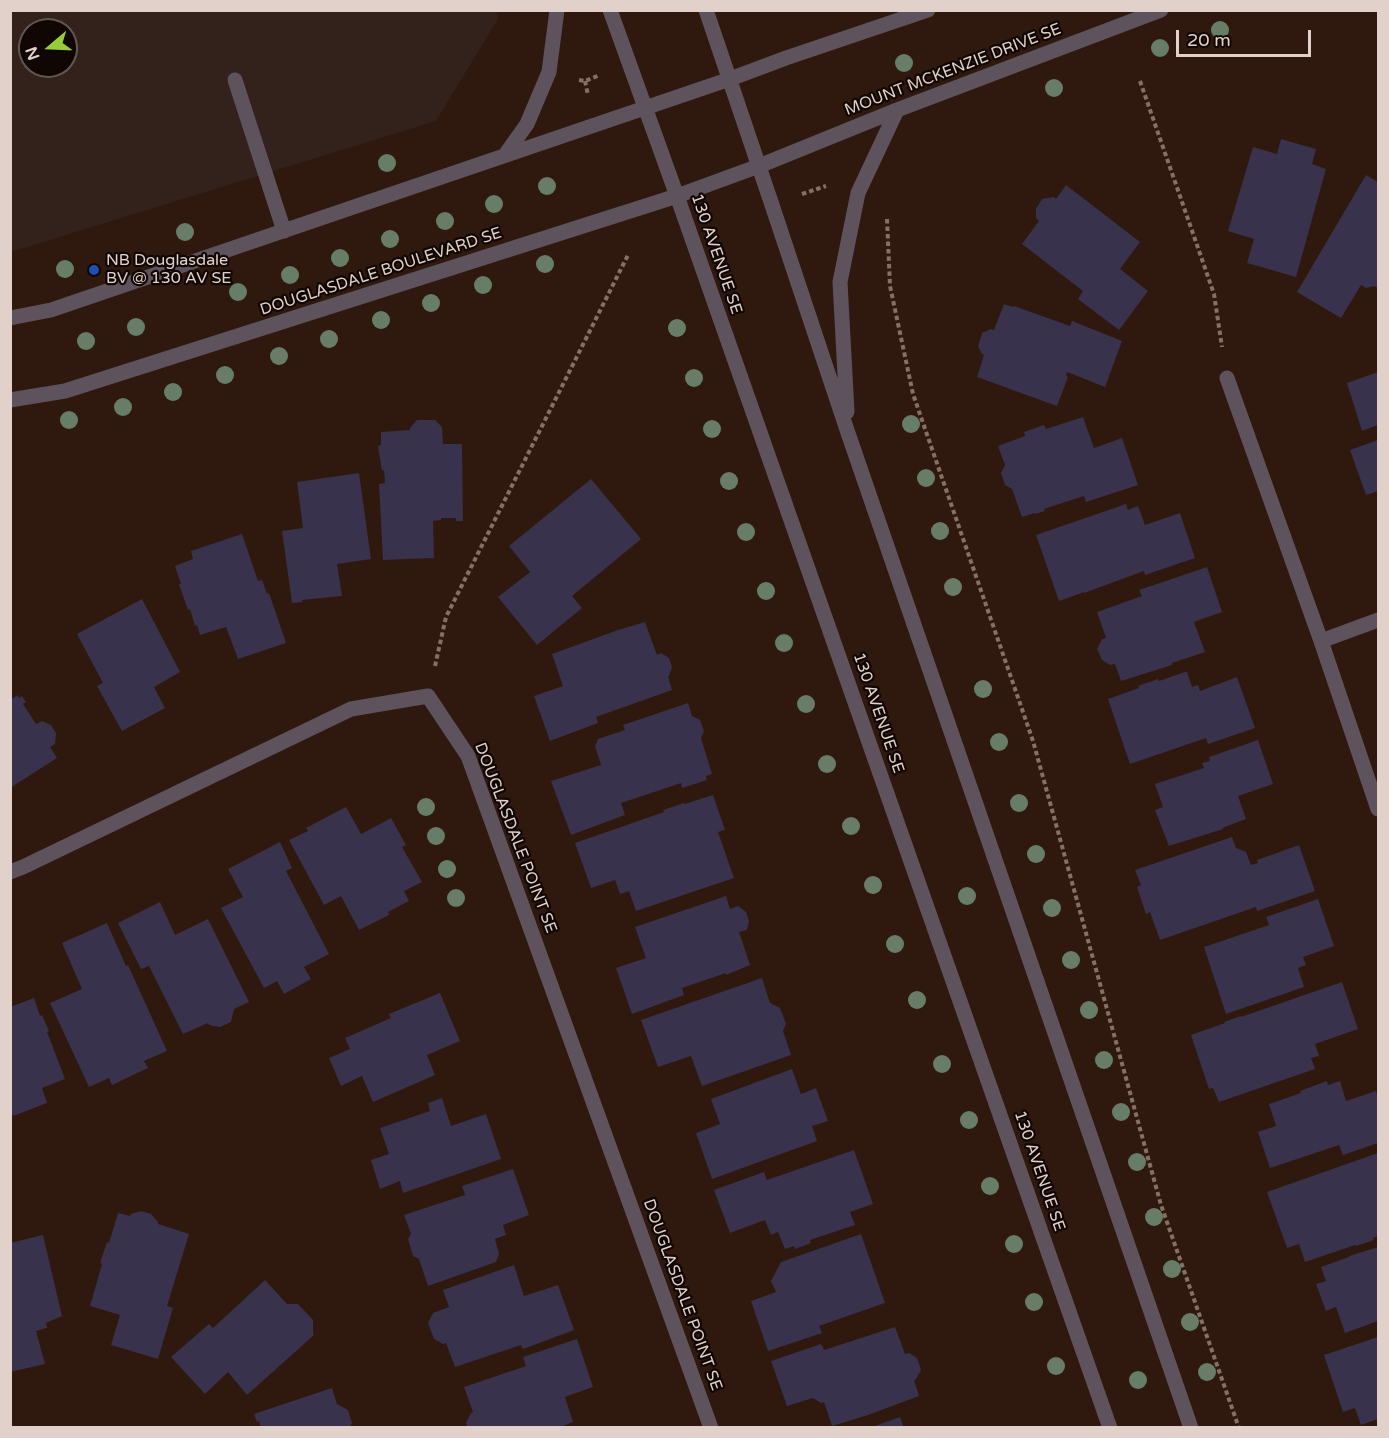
<!DOCTYPE html>
<html>
<head>
<meta charset="utf-8">
<style>
	body { margin:0 }
	#map { position:relative; width:1389px; height:1438px; overflow:hidden; background:#2f180d; font-family:"Varela Round",sans-serif }
	canvas { display:block }
	.frame { position:absolute; inset:0; border:12px solid #e1d1ca; pointer-events:none }
	.north { position:absolute; left:18px; top:18px; width:60px; height:60px; box-sizing:border-box; background:#100603; border:2px solid #645753; border-radius:50%; rotate:251deg; font-size:16px; font-weight:700; line-height:24px; text-align:center; color:#e1d1ca }
	.north::after { content:''; display:block; margin:auto; width:21px; height:27px; background:#96cc39; clip-path:polygon(50% 0,100% 100%,50% 72%,0 100%) }
	.scale { position:absolute; left:1176px; top:30px; width:135px; height:27px; box-sizing:border-box; border:3px solid #e1d1ca; border-top:0; padding-left:8px; font-size:18px; line-height:21px; white-space:nowrap; color:#e1d1ca; -webkit-text-stroke:4px #100603; paint-order:stroke }
</style>
</head>
<body>
<div id="map">
<canvas width="1389" height="1438"></canvas>
<div class="frame"></div>
<div class="north">N</div>
<div class="scale">20 m</div>
</div>
<script>
const c = document.querySelector('canvas').getContext('2d');
c.lineJoin = 'round';
function fillPath(path, color) { c.fillStyle = color; c.fill(path, 'evenodd'); }
const poly = rows => new Path2D(rows.map(r => 'M' + r).join(''));
function trace(path, color, width, dash) { c.strokeStyle = color; c.lineWidth = width; c.lineCap = dash ? 'butt' : 'round'; c.setLineDash(dash || []); c.stroke(path); }
function drawText(font, color, halo, rows, align = 'center') {
  c.font = font + ' "Varela Round",sans-serif'; c.lineWidth = 4.5; c.setLineDash([]); c.textBaseline = 'middle'; c.strokeStyle = halo; c.fillStyle = color; for (const [text, x, y, turn = 0] of rows) {
    c.save(); c.translate(x, y); c.rotate((+turn || 0) * Math.PI / 180); c.textAlign = isNaN(turn) ? turn : align; if (halo) c.strokeText(text, 0, 0); c.fillText(text, 0, 0); c.restore();
  }
}
const commercial = poly([
	[11,11,496,11,498,19,436,121,11,252],
	[30,30,66,30,66,66,30,66]
]);
const building = poly([
	[1281,139,1316,149,1312,164,1326,169,1296,277,1247,263,1254,239,1228,231,1253,147,1277,154],
	[1366,175,1378,182,1378,288,1374,286,1366,288,1361,285,1341,318,1297,292],
	[1066,185,1140,242,1120,269,1148,291,1119,330,1078,299,1083,291,1022,244,1039,221,1036,218,1036,209,1042,199,1054,197,1056,199],
	[1004,304,1013,307,1014,306,1070,326,1072,321,1122,341,1105,387,1067,372,1066,376,1068,377,1057,406,977,377,984,355,982,354,978,347,982,333,991,329,994,330],
	[1378,372,1378,425,1362,431,1347,383],
	[1083,417,1094,448,1122,438,1138,485,1086,502,1084,496,1044,509,1045,511,1035,514,1035,513,1022,517,1012,489,1005,485,1001,473,1005,465,998,446,1025,436,1024,432,1044,425,1046,429],
	[417,420,435,420,442,427,443,444,462,444,463,521,456,521,456,518,441,518,441,520,433,521,434,558,383,560,379,484,385,483,384,470,382,471,378,446,381,445,381,432,410,430,410,428],
	[1378,440,1378,491,1366,495,1350,450],
	[359,473,371,559,337,564,342,596,302,600,302,602,292,603,282,531,303,528,297,482],
	[591,479,641,539,572,596,582,608,537,645,498,597,530,572,509,546],
	[1126,504,1128,510,1138,506,1145,525,1180,513,1195,558,1145,575,1144,571,1084,593,1084,592,1059,601,1036,535],
	[242,534,258,581,262,580,267,594,269,593,286,643,238,659,226,627,200,635,197,625,195,626,190,609,188,610,179,584,181,584,175,566,193,559,191,551],
	[1207,567,1222,612,1194,622,1205,652,1172,663,1172,665,1121,681,1115,664,1110,665,1102,660,1097,649,1102,639,1106,638,1097,612,1142,596,1139,590],
	[142,599,180,672,154,687,165,708,122,731,97,686,103,683,77,634],
	[645,622,657,655,661,653,669,658,672,667,669,676,668,676,672,690,596,717,598,723,550,741,534,696,563,686,552,654,618,630],
	[1185,672,1187,672,1192,687,1198,685,1200,691,1237,677,1255,728,1208,744,1206,738,1130,764,1108,699,1139,688,1138,686,1158,679,1159,681],
	[18,695,19,698,22,696,26,702,23,704,36,724,42,721,51,725,56,733,55,744,50,747,57,758,10,788,10,700],
	[688,703,692,716,700,720,704,731,701,738,712,774,706,776,707,780,682,788,681,783,621,803,625,815,571,835,551,781,601,765,595,746,598,739,625,730,623,725],
	[1258,740,1273,784,1238,796,1246,819,1222,828,1223,829,1169,846,1155,810,1163,807,1155,784,1204,768,1202,763,1210,761,1209,757],
	[713,795,725,830,718,832,734,878,636,911,629,891,620,894,615,880,591,888,575,843,664,812,663,810,684,803,685,804],
	[346,807,361,834,391,818,406,845,402,847,422,882,404,891,409,901,388,912,389,915,359,930,341,896,324,905,289,840,308,831,306,828],
	[1232,837,1236,848,1246,852,1251,865,1258,863,1257,860,1299,845,1315,891,1257,911,1256,907,1160,940,1150,912,1146,914,1137,887,1141,885,1135,870],
	[280,842,292,868,286,871,329,954,304,967,311,979,284,994,277,981,264,988,221,908,243,897,228,869],
	[726,896,730,909,738,906,746,912,749,921,747,930,739,932,750,965,726,975,726,973,682,988,684,995,632,1014,616,968,646,958,635,927],
	[1318,899,1334,946,1303,957,1306,965,1298,968,1304,987,1226,1014,1204,947,1269,925,1266,917],
	[160,902,175,935,208,919,249,1002,234,1009,231,1022,220,1027,209,1025,208,1023,183,1034,149,966,141,969,118,923],
	[107,923,126,966,128,965,167,1051,144,1061,148,1068,112,1085,109,1078,89,1087,50,1003,82,989,62,943],
	[762,978,770,1003,780,1008,786,1024,783,1031,791,1055,702,1086,691,1056,658,1067,641,1020],
	[1342,982,1358,1029,1315,1044,1319,1056,1311,1058,1315,1069,1219,1102,1213,1088,1209,1089,1191,1035,1225,1023,1224,1022,1241,1016,1241,1017],
	[440,993,460,1041,427,1055,435,1075,373,1102,362,1076,341,1086,329,1058,350,1049,345,1038,391,1018,389,1014],
	[34,998,40,1016,42,1015,49,1031,47,1032,65,1079,42,1088,47,1103,13,1116,10,1108,10,1007],
	[792,1069,801,1094,816,1088,828,1121,812,1126,817,1141,712,1179,696,1133,720,1124,711,1099],
	[1327,1081,1328,1085,1340,1081,1346,1101,1376,1091,1378,1099,1378,1143,1343,1155,1339,1145,1270,1168,1258,1132,1276,1126,1269,1104,1301,1093,1300,1091],
	[442,1098,451,1126,486,1114,501,1159,403,1193,400,1181,380,1189,371,1160,389,1154,380,1128,430,1111,428,1103],
	[854,1150,873,1204,850,1212,855,1225,810,1240,811,1243,795,1249,794,1246,785,1249,778,1232,771,1235,765,1220,730,1233,714,1190,764,1172,767,1180],
	[1378,1153,1378,1236,1373,1238,1374,1240,1356,1246,1355,1245,1305,1262,1299,1244,1287,1248,1267,1192],
	[513,1169,529,1215,503,1225,506,1235,495,1239,499,1254,496,1262,428,1286,419,1259,413,1256,408,1239,411,1234,404,1215,465,1195,462,1186],
	[141,1211,151,1214,158,1222,158,1224,189,1234,167,1306,173,1308,158,1359,111,1345,120,1315,90,1306,102,1264,100,1263,107,1242,109,1243,118,1213,130,1216,131,1214],
	[861,1234,885,1303,819,1326,822,1333,768,1351,751,1301,776,1292,771,1281,781,1262],
	[43,1235,62,1316,46,1323,47,1328,36,1331,45,1364,10,1372,10,1243],
	[1378,1247,1378,1321,1345,1333,1336,1307,1326,1311,1316,1284,1326,1281,1321,1267,1349,1257,1349,1256],
	[514,1265,524,1296,558,1285,574,1330,523,1349,521,1345,455,1367,446,1343,443,1344,434,1339,428,1323,433,1313,449,1307,443,1290],
	[265,1280,287,1304,298,1304,313,1320,313,1333,314,1335,247,1395,228,1372,205,1394,171,1357,209,1324,213,1328],
	[895,1327,905,1354,909,1353,917,1358,921,1370,916,1379,914,1380,919,1396,868,1415,832,1426,824,1402,821,1403,813,1398,787,1406,771,1361,821,1344,824,1350],
	[1378,1337,1378,1419,1361,1425,1355,1408,1343,1412,1324,1355],
	[577,1339,593,1387,565,1397,573,1422,558,1428,468,1428,466,1423,471,1413,473,1412,464,1387,526,1366,523,1357],
	[332,1388,337,1404,348,1410,352,1423,349,1428,261,1428,259,1421,257,1422,254,1414],
	[900,1417,904,1428,872,1428,872,1427]
]);
const path = poly([
	[579,80,585,81,600,75],
	[585,81,588,95],
	[1140,81,1214,294,1222,347],
	[802,194,826,186],
	[887,219,890,286,913,394,1033,741,1161,1205,1239,1428],
	[435,666,446,617,628,255]
]);
const minor = poly([
	[610,10,677,196,1110,1428],
	[706,10,772,205,848,433,1191,1428],
	[235,80,284,231],
	[505,155,527,124,549,72,557,10],
	[10,318,51,310,730,79,786,58,928,10],
	[1227,378,1321,641],
	[10,400,65,391,677,196,759,166,897,110,1161,10],
	[847,412,840,282,858,193,897,110],
	[1378,620,1321,641,1378,809],
	[10,872,23,867,351,709,428,696,468,756,711,1428]
]);
const trees = [
	[1220,30],
	[1160,48],
	[904,63],
	[1054,88],
	[387,163],
	[547,186],
	[494,204],
	[445,221],
	[185,232],
	[390,239],
	[340,258],
	[545,264],
	[65,269],
	[290,275],
	[483,285],
	[238,292],
	[431,303],
	[381,320],
	[136,327],
	[677,328],
	[329,339],
	[86,341],
	[279,356],
	[225,375],
	[694,378],
	[173,392],
	[123,407],
	[69,420],
	[911,424],
	[712,429],
	[926,478],
	[729,481],
	[940,531],
	[746,532],
	[953,587],
	[766,591],
	[784,643],
	[983,689],
	[806,704],
	[999,742],
	[827,764],
	[1019,803],
	[426,807],
	[851,826],
	[436,836],
	[1036,854],
	[447,869],
	[873,885],
	[967,896],
	[456,898],
	[1052,908],
	[895,944],
	[1071,960],
	[917,1000],
	[1089,1010],
	[1104,1060],
	[942,1064],
	[1121,1112],
	[969,1120],
	[1137,1162],
	[990,1186],
	[1154,1217],
	[1014,1244],
	[1172,1269],
	[1034,1302],
	[1190,1322],
	[1056,1366],
	[1207,1372],
	[1138,1380]
];
const markers = [
	[94,270,6,"#1a4fb4"]
];
const streetNames = [
	["MOUNT MCKENZIE DRIVE SE",953,70,-21],
	["130 AVENUE SE",716,254,71],
	["DOUGLASDALE BOULEVARD SE",381,272,-18],
	["130 AVENUE SE",878,713,71],
	["DOUGLASDALE POINT SE",515,838,69],
	["130 AVENUE SE",1039,1171,71],
	["DOUGLASDALE POINT SE",682,1295,70]
];
const poiNames = [
	["NB Douglasdale",106,261],
	["BV @ 130 AV SE",106,279]
];
fillPath(commercial, '#33211c');
fillPath(building, '#39324c');
trace(path, '#847067', 4, [4.5, 3]);
trace(minor, '#5e535c', 15);
c.fillStyle = '#677d67';
for (const [x, y] of trees) { c.beginPath(); c.arc(x, y, 9, 0, 2 * Math.PI); c.fill(); }
for (const [x, y, r, color] of markers) { const dot = new Path2D(); dot.arc(x, y, r, 0, 2 * Math.PI); c.fillStyle = color; c.fill(dot); trace(dot, '#100603', 2); }
drawText('16px', '#e1d1ca', '#100603', streetNames);
drawText('16px', '#e1d1ca', '#100603', poiNames, 'left');
</script>
</body>
</html>
